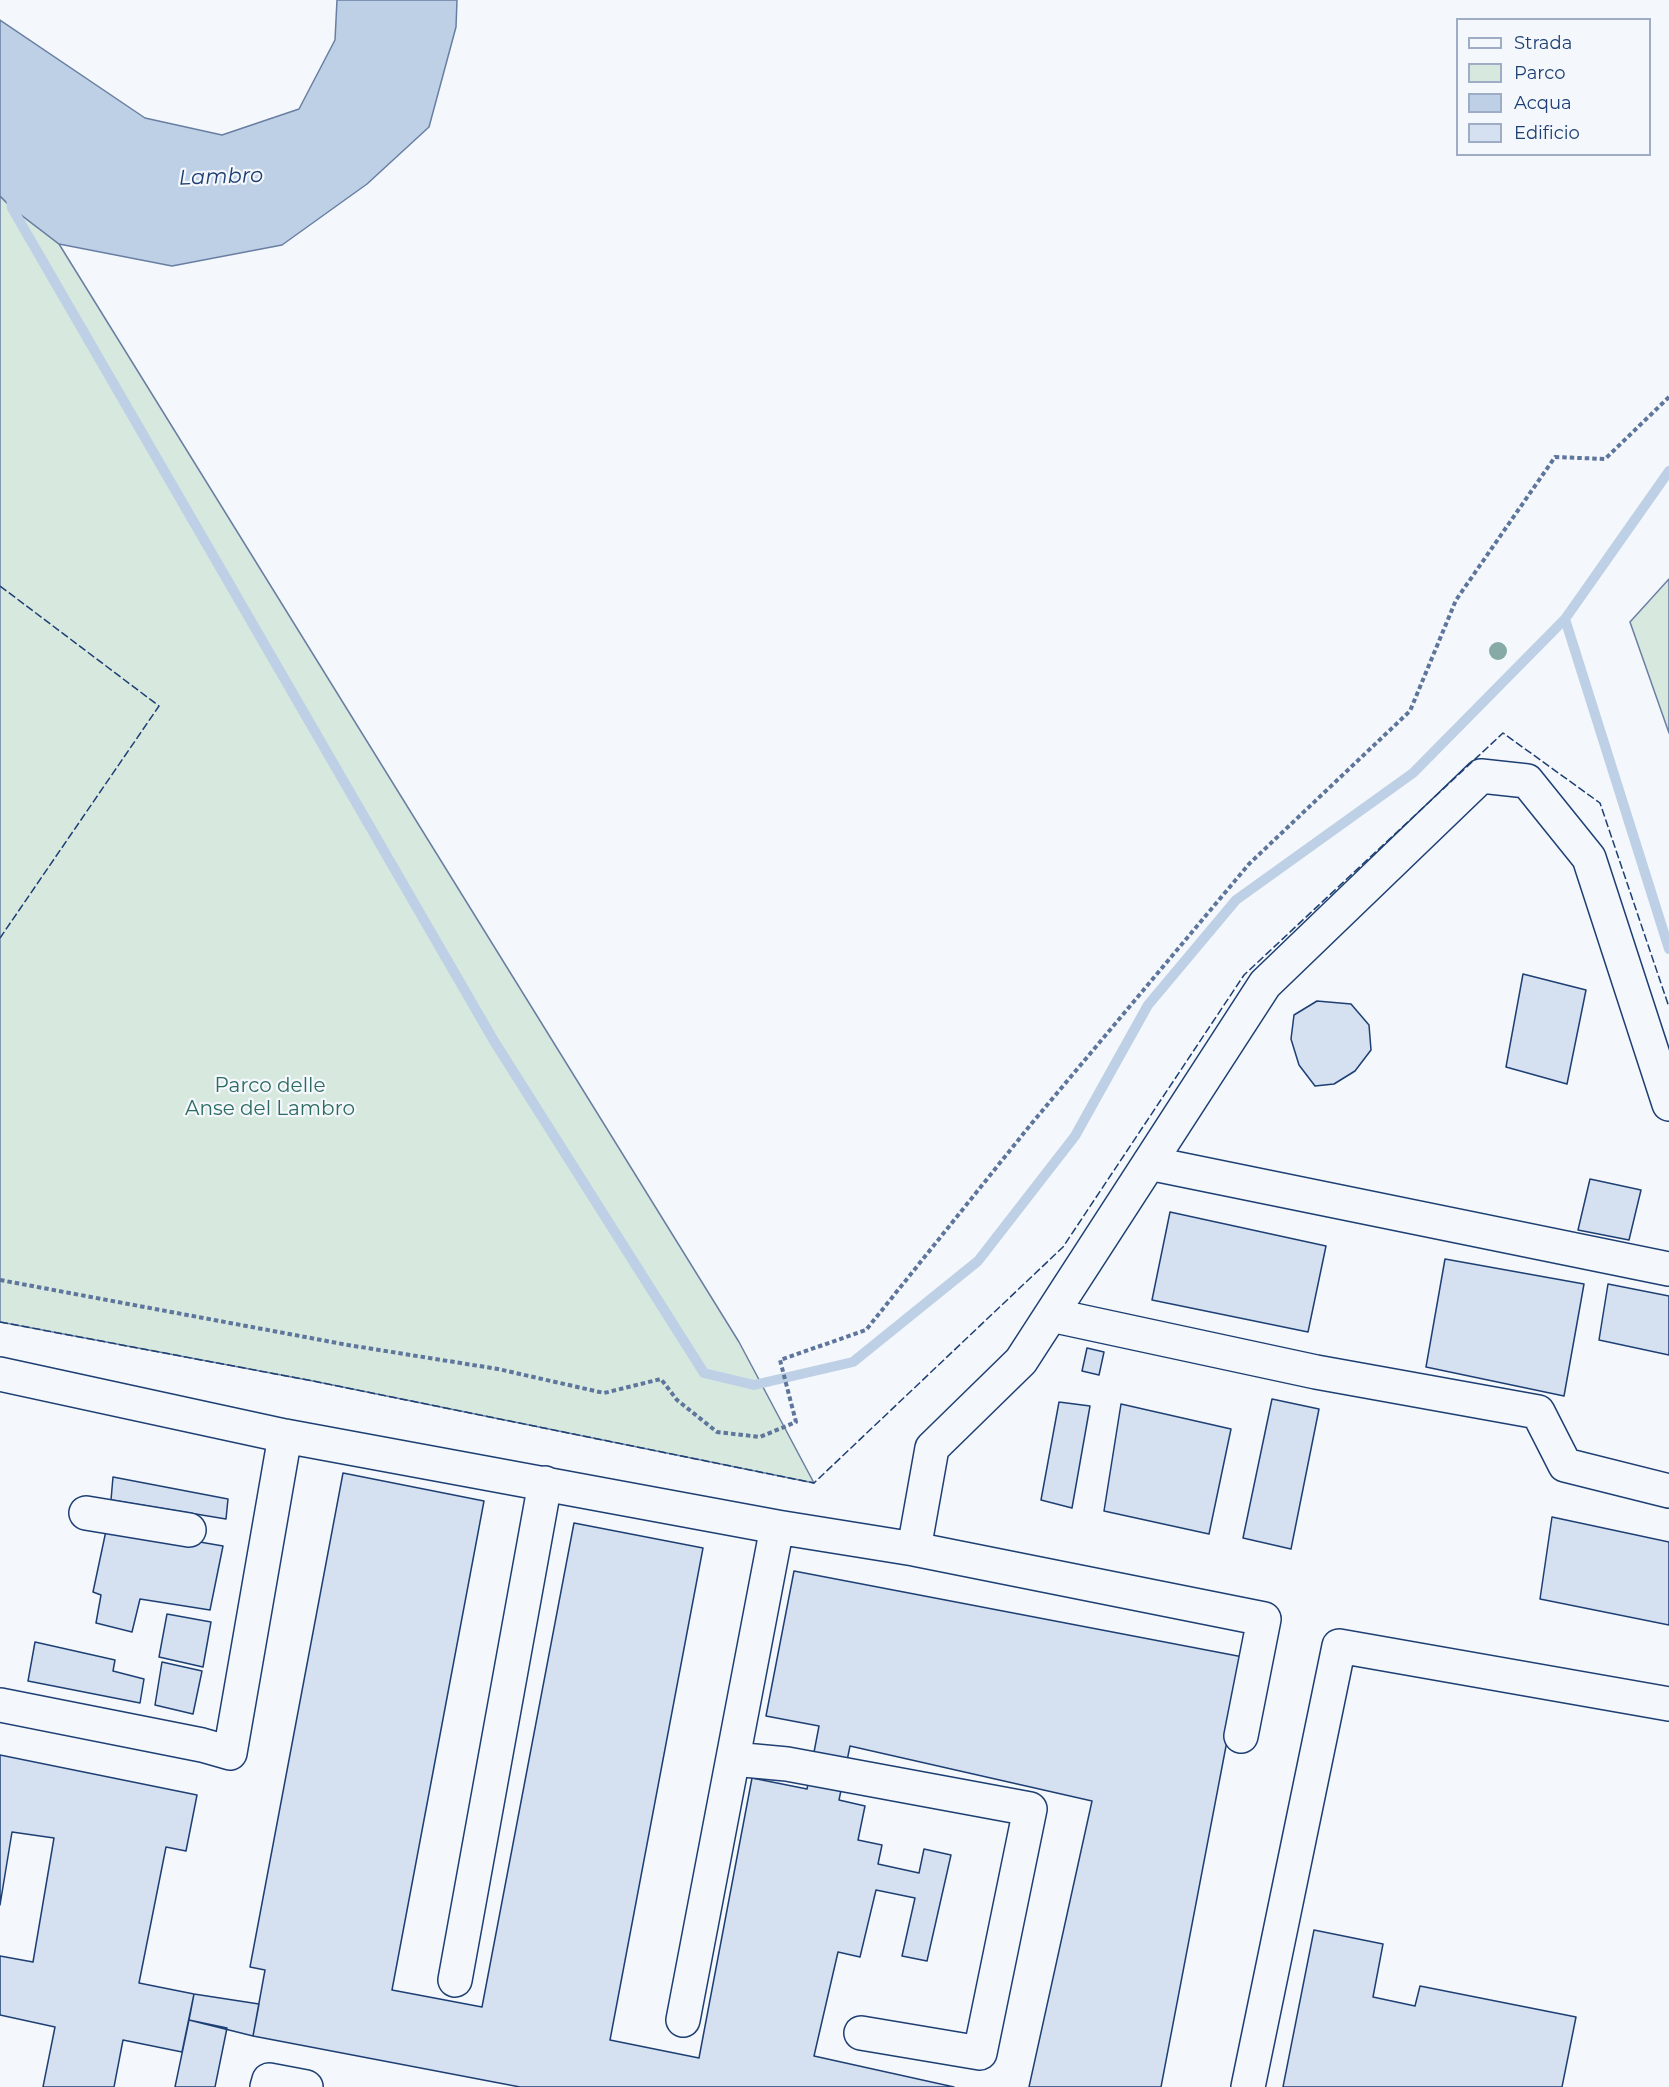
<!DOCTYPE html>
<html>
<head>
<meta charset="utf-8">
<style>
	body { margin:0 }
	#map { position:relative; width:1669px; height:2087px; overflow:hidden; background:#f4f7fb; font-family:Montserrat,sans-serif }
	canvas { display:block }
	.legend { position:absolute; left:1456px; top:18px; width:195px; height:138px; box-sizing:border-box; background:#f4f7fb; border:2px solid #9eadc5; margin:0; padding:8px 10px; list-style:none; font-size:18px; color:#1d3f73 }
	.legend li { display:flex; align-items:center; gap:12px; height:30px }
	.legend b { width:30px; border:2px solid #9eadc5 }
</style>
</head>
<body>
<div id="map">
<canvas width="1669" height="2087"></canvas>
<ul class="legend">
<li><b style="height:8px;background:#f4f7fb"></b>Strada</li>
<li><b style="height:16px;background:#d7e8df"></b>Parco</li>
<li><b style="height:16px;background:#bed0e5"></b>Acqua</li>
<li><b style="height:16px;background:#d5e0f0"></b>Edificio</li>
</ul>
</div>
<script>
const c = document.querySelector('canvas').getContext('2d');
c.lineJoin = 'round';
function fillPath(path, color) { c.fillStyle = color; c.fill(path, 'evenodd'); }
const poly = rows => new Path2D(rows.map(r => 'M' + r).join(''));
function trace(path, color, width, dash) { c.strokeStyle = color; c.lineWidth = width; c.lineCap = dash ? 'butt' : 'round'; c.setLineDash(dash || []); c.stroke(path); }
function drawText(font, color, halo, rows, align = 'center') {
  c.font = font + ' Montserrat,sans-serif'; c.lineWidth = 4.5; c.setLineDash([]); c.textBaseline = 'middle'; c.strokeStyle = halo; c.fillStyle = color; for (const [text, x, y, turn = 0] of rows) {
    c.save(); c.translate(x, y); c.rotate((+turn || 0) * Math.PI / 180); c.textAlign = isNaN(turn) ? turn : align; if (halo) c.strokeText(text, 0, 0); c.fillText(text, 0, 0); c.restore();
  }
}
const green = poly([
	[0,196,12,208,59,244,739,1342,814,1483,313,1381,0,1322,0,196],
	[1669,579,1669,733,1630,622,1669,579]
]);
const water = poly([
	[337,0,457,0,456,27,429,127,367,184,282,245,172,266,59,244,12,208,0,196,0,20,145,118,222,135,299,109,335,40,337,0]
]);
const stream = poly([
	[11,194,12,208,494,1041,704,1373,754,1385,853,1362,978,1261,1075,1136,1148,1005,1236,900,1413,773,1565,619,1669,949],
	[1565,619,1669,471]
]);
const building = poly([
	[1523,974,1586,990,1567,1084,1506,1067,1523,974],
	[1317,1001,1351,1004,1369,1025,1371,1050,1355,1071,1334,1084,1315,1086,1299,1065,1291,1039,1294,1015,1317,1001],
	[1590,1179,1641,1190,1629,1240,1578,1230,1590,1179],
	[1170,1212,1326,1246,1308,1332,1152,1300,1170,1212],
	[1445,1259,1584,1284,1564,1396,1426,1367,1445,1259],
	[1608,1284,1669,1296,1669,1355,1599,1340,1608,1284],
	[1087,1348,1104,1352,1099,1375,1082,1371,1087,1348],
	[1272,1399,1319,1409,1291,1549,1243,1538,1272,1399],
	[1059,1402,1090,1406,1072,1508,1041,1500,1059,1402],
	[1121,1404,1231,1429,1209,1534,1104,1511,1121,1404],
	[343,1473,484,1501,392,1990,482,2007,574,1523,703,1548,610,2040,699,2058,752,1778,807,1789,819,1726,766,1716,794,1571,1243,1657,1161,2087,1029,2087,1092,1801,850,1746,839,1800,865,1806,858,1840,882,1845,878,1864,919,1873,924,1849,951,1855,927,1961,902,1956,915,1898,876,1890,860,1957,838,1952,814,2056,954,2087,520,2087,253,2036,265,1970,250,1967,343,1473],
	[113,1477,228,1499,226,1519,111,1500,113,1477],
	[1552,1517,1669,1542,1669,1625,1540,1599,1552,1517],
	[107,1526,223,1546,210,1610,140,1599,132,1632,96,1623,101,1595,93,1592,107,1526],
	[167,1614,211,1622,203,1667,159,1657,167,1614],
	[35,1642,115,1660,113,1671,144,1679,140,1703,28,1681,35,1642],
	[162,1662,202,1671,193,1714,155,1705,162,1662],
	[0,1755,197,1795,186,1851,166,1847,139,1983,194,1994,182,2052,123,2040,114,2087,43,2087,55,2027,0,2015,0,1956,33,1962,54,1838,12,1832,0,1905,0,1755],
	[1314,1930,1383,1944,1373,1997,1415,2006,1420,1986,1576,2017,1562,2087,1283,2087,1314,1930],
	[194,1994,259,2004,253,2036,189,2020,194,1994],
	[189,2020,227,2028,215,2087,175,2087,189,2020]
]);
const path = poly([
	[0,1280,348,1345,498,1369,604,1393,661,1379,677,1400,717,1432,760,1437,796,1422,780,1360,866,1330,1032,1123,1249,864,1410,711,1456,600,1555,457,1605,459,1669,397]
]);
const minor = poly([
	[1149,1163,1669,1269],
	[1051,1315,1316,1372,1538,1412,1565,1465,1669,1491],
	[0,1374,285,1436,777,1527,914,1549,932,1448,1021,1361,1265,984,1481,776,1527,781,1589,858,1669,1104],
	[86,1513,189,1530],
	[914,1549,1264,1619,1241,1736],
	[0,1705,202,1745,230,1753,285,1436],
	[733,1759,787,1764,1030,1809,980,2053,861,2033],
	[455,1980,545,1483],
	[683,2020,777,1527],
	[267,2087,269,2080,306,2087],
	[1248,2087,1339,1646,1669,1704]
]);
const fence = poly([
	[0,586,159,706,0,938],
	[0,1322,313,1381,814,1483,1063,1247,1244,975,1503,733,1600,803,1669,1007]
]);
const trees = [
	[1498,651]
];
const parkNames = [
	["Parco delle",270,1086],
	["Anse del Lambro",270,1109]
];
const waterNames = [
	["Lambro",221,177,-2]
];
fillPath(green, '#d7e8df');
trace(green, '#687fa3', 1.5);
fillPath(water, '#bed0e5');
trace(water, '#687fa3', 1.5);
trace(stream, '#bed0e5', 10);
fillPath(building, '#d5e0f0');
trace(building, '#1d3f73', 1.5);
trace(minor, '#1d3f73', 36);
trace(path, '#5e769c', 4, [4.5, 3]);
trace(minor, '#f4f7fb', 33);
trace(fence, '#1d3f73', 1.5, [8, 3]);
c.fillStyle = '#86aba6';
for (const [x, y] of trees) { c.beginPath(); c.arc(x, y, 9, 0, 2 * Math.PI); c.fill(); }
drawText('20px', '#2c6c60', '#f4f7fb', parkNames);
drawText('italic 21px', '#1d3f73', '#f4f7fb', waterNames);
</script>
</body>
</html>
